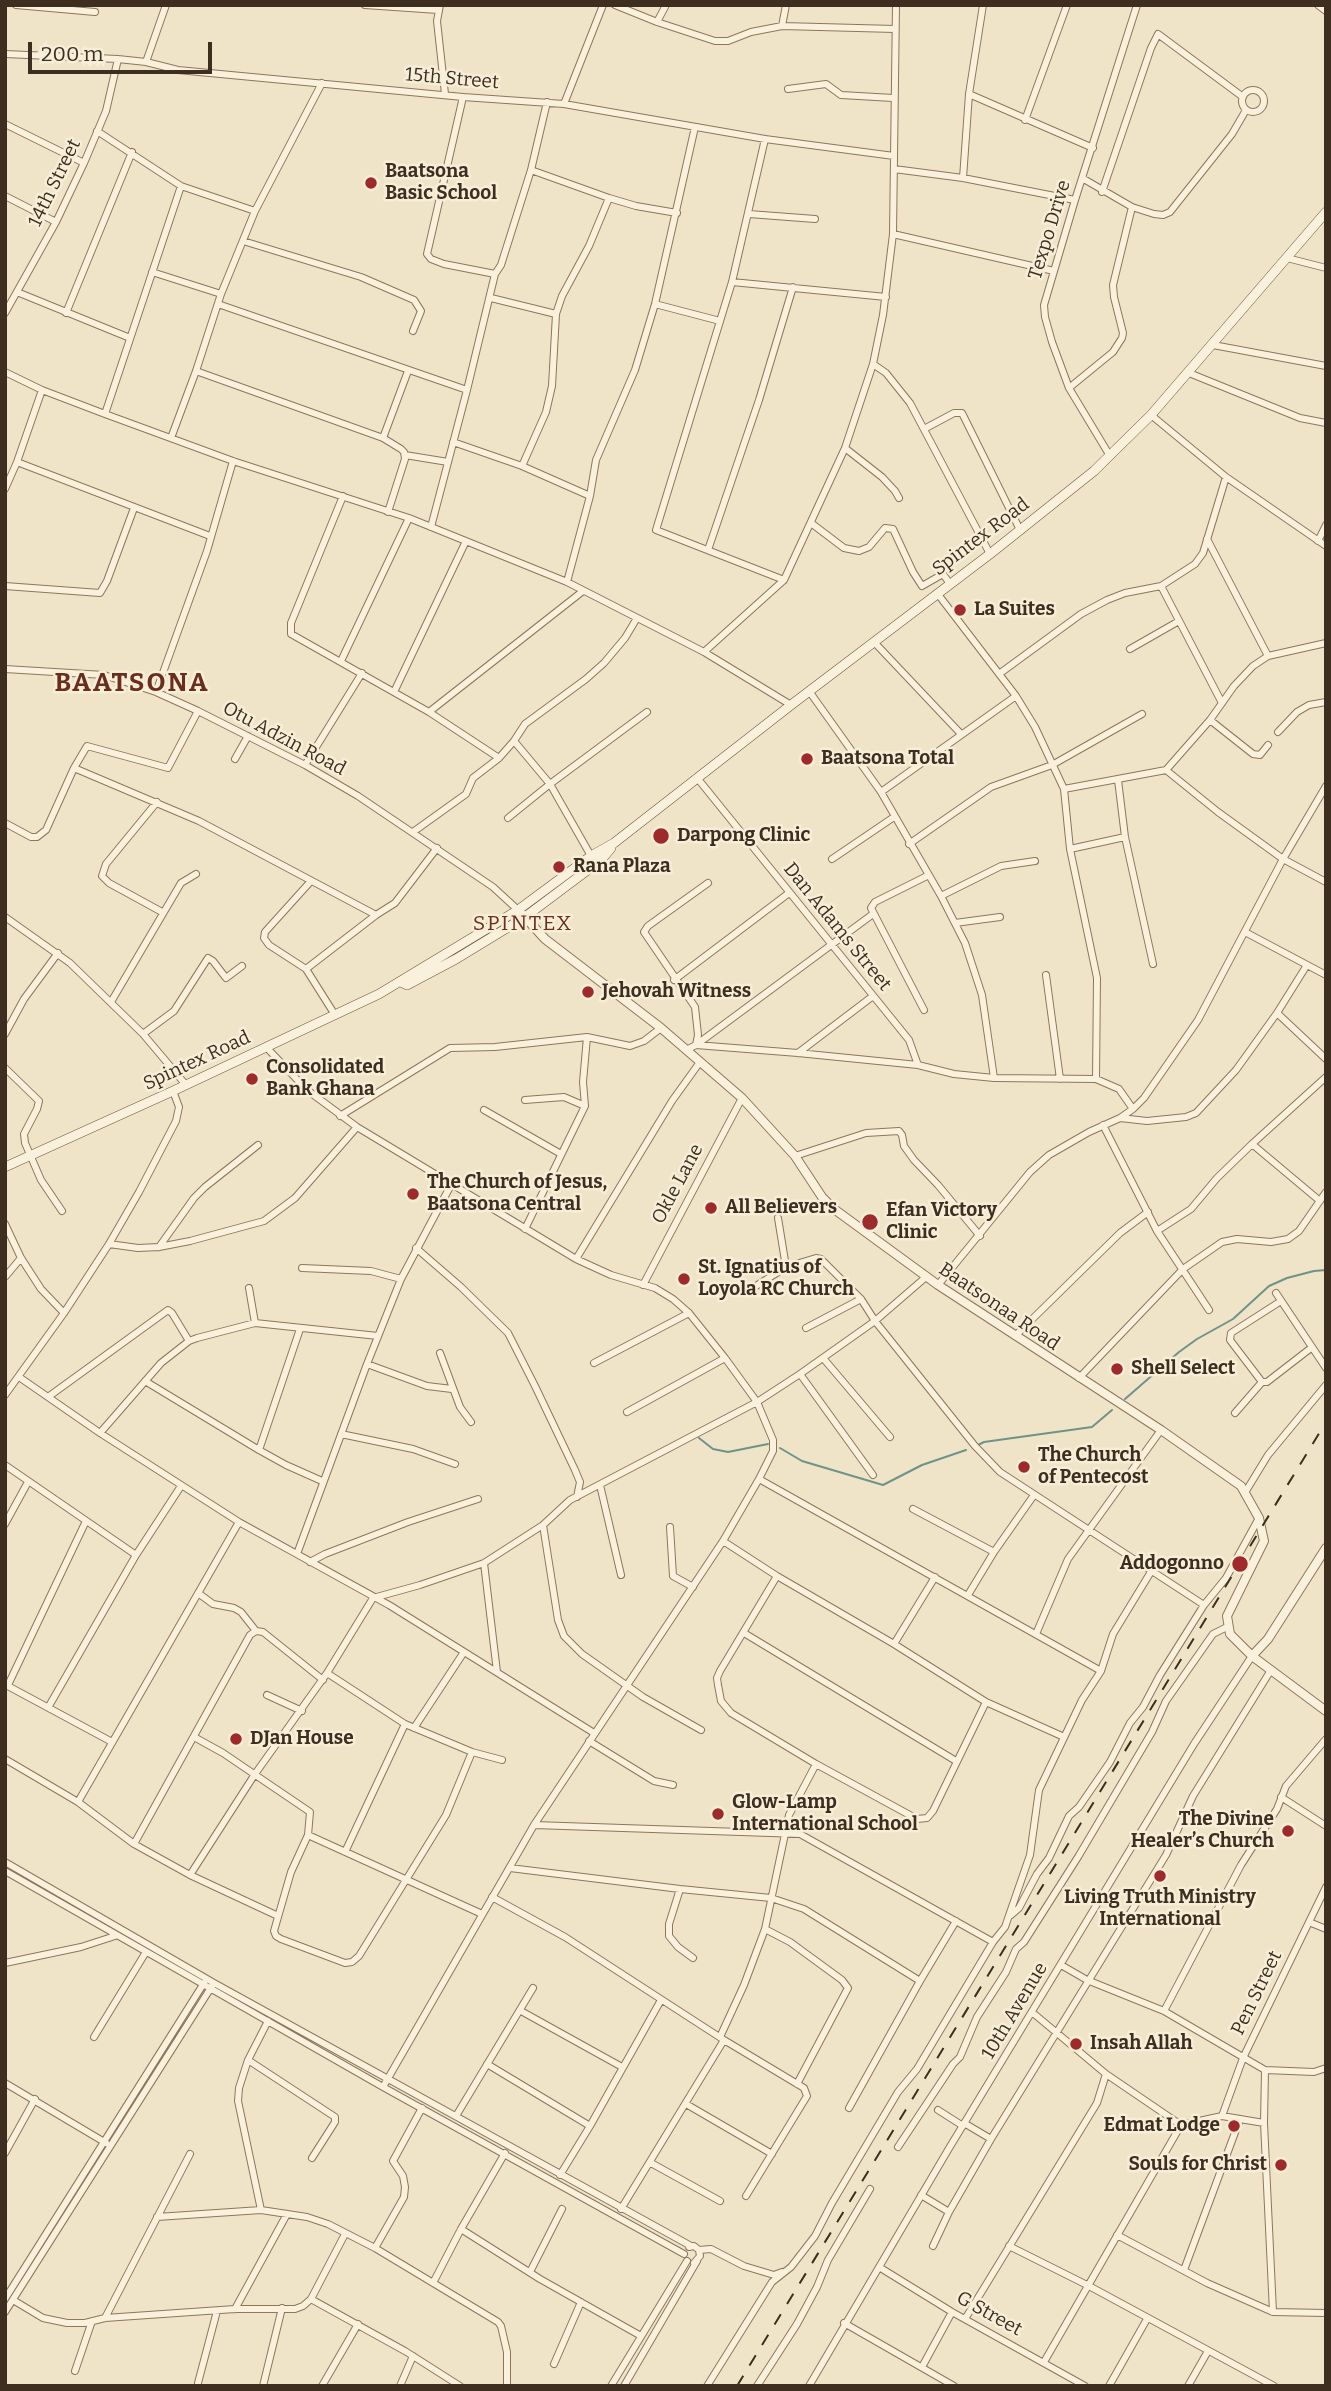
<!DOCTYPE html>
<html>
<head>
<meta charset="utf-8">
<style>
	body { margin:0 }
	#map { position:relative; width:1331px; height:2391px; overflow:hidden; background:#f0e4c8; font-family:Bitter,serif }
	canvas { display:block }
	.frame { position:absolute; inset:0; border:7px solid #3d2e20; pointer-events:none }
	.scale { position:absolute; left:28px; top:42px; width:184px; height:32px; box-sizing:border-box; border:4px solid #3d2e20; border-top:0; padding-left:9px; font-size:21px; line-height:24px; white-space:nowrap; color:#3d2e20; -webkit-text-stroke:5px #f7eed8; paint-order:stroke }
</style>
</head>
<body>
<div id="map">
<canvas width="1331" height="2391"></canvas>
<div class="frame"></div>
<div class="scale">200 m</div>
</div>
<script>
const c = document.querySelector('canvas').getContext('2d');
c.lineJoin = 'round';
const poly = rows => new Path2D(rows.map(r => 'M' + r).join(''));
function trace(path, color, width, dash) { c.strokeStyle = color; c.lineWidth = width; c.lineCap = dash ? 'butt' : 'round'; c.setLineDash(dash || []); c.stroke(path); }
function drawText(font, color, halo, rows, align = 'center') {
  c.font = font + ' Bitter,serif'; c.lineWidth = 5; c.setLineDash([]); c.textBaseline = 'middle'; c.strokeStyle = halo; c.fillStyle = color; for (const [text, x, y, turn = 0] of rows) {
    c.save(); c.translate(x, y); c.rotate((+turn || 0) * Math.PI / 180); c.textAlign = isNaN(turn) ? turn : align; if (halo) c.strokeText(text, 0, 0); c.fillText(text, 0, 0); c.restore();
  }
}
const stream = poly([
	[1125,1399,1179,1352,1197,1339,1233,1319,1269,1286,1287,1278,1314,1271,1326,1270],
	[699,1438,713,1449,728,1452,768,1444],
	[976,1446,984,1442,1092,1427,1112,1410],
	[780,1448,802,1461,883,1485,922,1465,966,1450]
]);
const minor = poly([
	[16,5,95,12],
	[365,5,438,10],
	[440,5,437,21,445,94],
	[615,5,657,22,715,41,728,41,751,32,782,26,895,29],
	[1318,5,1326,11],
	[657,22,666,5],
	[782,26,786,5],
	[5,54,118,59,146,62,178,70,463,97,564,104,765,139,894,156],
	[146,62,166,5],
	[788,89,826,84,841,95,893,98],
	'1242 101a11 11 0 1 1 22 0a11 11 0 1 1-22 0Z',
	[969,94,1093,148],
	[463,97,427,254,431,259,444,264,495,274],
	[564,104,603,5],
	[1025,120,1067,5],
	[5,124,84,163],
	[97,131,181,186,255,211],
	[765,139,732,282,656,530,784,580],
	[894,169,963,178,1075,200],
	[531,170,609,198,636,206,677,213],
	[963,178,969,94,983,5],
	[1082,178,1132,207,1154,214,1163,215,1170,212,1232,134,1246,110],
	[1102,192,1151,48,1158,34,1243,97],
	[5,196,56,222],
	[749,214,815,219],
	[893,234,1054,271],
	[243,241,361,277,414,300,421,311,413,331],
	[1287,258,1326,268],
	[152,272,221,294],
	[732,282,886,297],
	[17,292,130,338],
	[491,298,556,314],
	[218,304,467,390],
	[655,304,720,321],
	[5,313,56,222,84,163,106,111,118,59],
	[66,313,132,152],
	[1213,345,1326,366],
	[873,364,886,373,910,403,990,554],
	[196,371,383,438,401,449,404,452,405,459,388,512],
	[5,372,42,390,105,414,233,461,409,518,567,582,704,652,791,705],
	[1189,373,1300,418,1326,423],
	[1069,388,1113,352,1122,338,1123,333,1114,297,1113,285,1132,207],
	[105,414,181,186],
	[1151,415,1226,477,1326,546],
	[924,429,954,413,962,413,1020,530],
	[171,438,196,371,221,294,255,211,322,83],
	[383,438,408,371],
	[453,442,522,466,590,496],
	[845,448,882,477,895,491,899,498],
	[405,455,448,462],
	[1110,456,1069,388,1052,342,1045,317,1044,305,1075,200,1137,5],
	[17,462,210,536],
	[522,466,546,412,552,386,556,314,562,296,589,246,609,198],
	[5,489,17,462,42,390],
	[343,496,291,623,291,634,429,712,499,758],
	[811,523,844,548,859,551,869,547,885,528,893,529,913,572,922,586,943,574,950,584],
	[431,527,467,390,495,274,501,265,531,170,547,102],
	[1207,539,1268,656],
	[1318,541,1326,525],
	[708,550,759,400,793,287],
	[567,582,590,496,596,460,635,370,655,304,695,127],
	[5,586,100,593,107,581,134,508],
	[1161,586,1222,703],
	[937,593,1016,696,1035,727,1064,789,1070,849,1097,978,1096,1079],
	[874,642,961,734],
	[1130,649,1179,621],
	[704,652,784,580,845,448,873,364,883,315,893,234,896,5],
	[341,661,409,518],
	[5,669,104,675,156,692,198,711,305,765,358,796,493,887,518,910],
	[999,674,1081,614,1107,600,1125,593,1161,586,1195,564,1203,553,1226,477],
	[809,691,881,792,941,896,965,943,982,995,994,1078],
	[156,692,207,551,233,461],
	[394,692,466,541],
	[429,712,583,591],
	[1210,720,1253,754,1260,755,1268,745],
	[1278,732,1297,712,1309,705,1326,702],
	[235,759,248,736],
	[305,765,362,673],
	[74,768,199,821,376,915],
	[1166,770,1218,812,1283,859,1326,882],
	[698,779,909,1040,918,1065],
	[1118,780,1125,837,1153,964],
	[1064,789,1166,770,1210,720,1234,686,1253,666,1268,656,1326,643],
	[881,792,1016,696],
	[157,802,106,864,102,876,109,883,162,912],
	[508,818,550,784,647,712],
	[5,823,31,837,37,837,46,830,74,768,87,746,168,768,198,711],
	[413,832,466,794,473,778,499,758,514,741],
	[909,844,991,787,1052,765,1142,714],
	[1070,849,1125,837],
	[591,856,550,784,514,741,525,724,586,679,604,663,625,638,637,618],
	[832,859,894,817],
	[311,881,265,932,264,938,269,945,306,969,335,1015],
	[941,896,1001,866,1035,861],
	[5,917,70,963,143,1034,186,1085],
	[955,923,1000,917],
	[1245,932,1326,975],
	[306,969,376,915,395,903,437,848],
	[1046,975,1060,1079],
	[674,980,789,893],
	[111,1002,181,883,196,874],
	[924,1010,871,908,875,902,929,875],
	[1277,1013,1326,1059],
	[5,1034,24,999,58,953],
	[143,1034,174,1011,208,958,213,961,226,978,242,966],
	[696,1045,873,914],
	[696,1045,698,1035,695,1007,644,932,648,926,708,883],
	[267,1048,307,1090,357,1127,576,1259,611,1275,655,1288,673,1299,689,1313,725,1358,757,1402,773,1440,773,1451,759,1479,723,1541,534,1825,383,2087],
	[686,1050,696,1045,798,1053,918,1065,954,1074,994,1078,1096,1079,1119,1089,1133,1109],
	[798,1053,873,996],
	[5,1068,39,1101,37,1109,24,1134,25,1143,41,1180,62,1211],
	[525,1100,564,1097,585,1106],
	[484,1110,561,1154],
	[340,1116,450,1048,495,1047,587,1037,630,1046,644,1041,661,1028],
	[1120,1118,1147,1121,1186,1117,1196,1113,1236,1070,1277,1013,1307,965],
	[1103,1125,1157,1231,1209,1310],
	[1252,1144,1320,1201],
	[795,1156,866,1133,899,1131,902,1135,904,1146,914,1160,938,1185,980,1236],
	[778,1218,786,1267],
	[5,1224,21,1258,41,1289,64,1313],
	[525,1229,585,1106,583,1082,587,1037],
	[1157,1231,1191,1209,1217,1178,1252,1144,1326,1077],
	[109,1244,138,1248,159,1247,190,1241,264,1221,295,1198,357,1127],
	[159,1247,194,1198,205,1187,258,1145],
	[416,1248,461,1287,508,1333,535,1386,575,1470,580,1482,577,1497],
	[576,1259,672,1101,700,1062],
	[302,1268,371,1271,401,1279],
	[5,1277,21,1258],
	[643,1285,742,1098],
	[938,1285,1030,1172,1049,1155,1089,1132,1120,1118,1133,1109,1144,1098,1198,1020,1283,859,1326,786],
	[756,1286,786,1267,816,1258,821,1259,861,1299,875,1321,975,1446,1000,1472,1204,1605],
	[249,1288,255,1323],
	[1276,1293,1326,1368],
	[1281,1301,1231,1333,1230,1340,1262,1382,1267,1382,1311,1348],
	[806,1328,861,1299],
	[1015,1336,1120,1233,1148,1212],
	[440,1353,460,1407,471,1422],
	[823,1358,890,1437],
	[594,1363,689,1313],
	[367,1364,427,1386,452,1389],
	[800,1374,873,1475],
	[19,1377,100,1433,239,1522,389,1605,594,1733],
	[1079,1378,1183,1269,1222,1242,1237,1239,1271,1242,1288,1239,1299,1231,1326,1192],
	[145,1381,259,1450,286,1465,322,1481],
	[5,1395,64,1313,109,1244,139,1192,176,1121,179,1107,173,1091],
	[48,1397,168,1310,172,1313,189,1341],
	[627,1412,725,1358],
	[1235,1413,1262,1382],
	[100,1433,161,1363,189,1341,197,1338,255,1323,378,1336],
	[341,1434,413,1449,455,1464],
	[259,1450,300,1329],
	[5,1465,136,1555],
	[759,1479,1101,1671],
	[600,1485,621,1575],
	[1246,1491,1268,1455,1326,1385],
	[913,1509,994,1552],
	[5,1524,28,1482],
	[670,1527,673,1576,693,1587],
	[723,1541,777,1576,894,1644,986,1702,1064,1737],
	[297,1554,367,1364,401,1279,452,1183],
	[310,1562,325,1554,408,1522,478,1499],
	[484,1563,497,1672],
	[777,1576,720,1671,717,1678,718,1685,721,1701,731,1713,816,1764,917,1819,927,1818,933,1811,986,1702],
	[198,1593,213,1604,234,1608,241,1612,256,1631],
	[968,1595,994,1552,1034,1495],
	[744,1633,956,1761],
	[1036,1634,1068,1559,1161,1430],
	[894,1644,935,1577],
	[327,1673,405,1724,472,1752,502,1760],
	[6,1685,112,1742],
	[8,1685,86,1521],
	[267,1695,302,1711],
	[49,1706,136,1555,181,1486],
	[414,1728,464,1652],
	[701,1730,643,1697,582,1654,564,1636,558,1620,543,1525,570,1500,757,1402,800,1374,875,1321,926,1277],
	[194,1737,223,1753,310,1812,308,1835,291,1872,274,1931,276,1936,281,1939,345,1963,352,1962,359,1956,446,1815,472,1752],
	[589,1741,654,1781,673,1785],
	[5,1759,78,1802,134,1844,190,1875,278,1916],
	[1281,1797,1326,1826],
	[78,1802,239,1522],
	[534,1825,800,1834,993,1942],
	[308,1835,482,1914],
	[134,1844,250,1635,256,1631,263,1632,323,1680],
	[345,1852,405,1724],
	[5,1862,214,1983,691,2246],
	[510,1868,680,1889,771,1898,804,1909,920,1981],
	[5,1871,383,2087,684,2254],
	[190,1875,255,1774,327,1673,373,1598,420,1585,484,1563,543,1525],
	[680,1889,669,1924,669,1936,678,1947,693,1958],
	[492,1897,565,1937,724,2040,804,2088,807,2096,746,2196],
	[1011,1915,1019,1908,1037,1874,1049,1858,1069,1816,1079,1807,1110,1762,1130,1723,1143,1707,1160,1675,1204,1605,1226,1578,1259,1518],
	[1309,1922,1326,1929],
	[765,1929,790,1942,842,1980,848,1988,797,2084],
	[5,1963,81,1947,115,1936],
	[1061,1965,1087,1980,1164,2011,1265,2070,1314,2072,1326,2068],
	[521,2011,622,2067],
	[1164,2011,1241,1865,1277,1809,1286,1786,1326,1739],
	[94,2037,146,1952],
	[720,2037,744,1985,765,1929,789,1815,816,1764],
	[248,2060,335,2117,335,2122,312,2158],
	[487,2064,590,2126],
	[1265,2070,1264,2123,1273,2312],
	[1106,2074,1181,2125],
	[5,2083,106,2143],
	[686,2104,772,2154],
	[849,2108,920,1981,956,1921],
	[938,2110,963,2126],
	[456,2116,533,1988],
	[1222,2116,1243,2058,1326,1887],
	[964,2123,991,2139],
	[898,2147,953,2064,960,2057,977,2017,1006,1972,1016,1949,1024,1942,1078,1857,1152,1732,1166,1701,1213,1634,1227,1627],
	[5,2153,35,2099],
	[651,2163,720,2201],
	[560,2175,590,2126,661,2000],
	[921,2195,949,2212],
	[621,2209,724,2040],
	[261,2210,238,2101,239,2088,248,2060,268,2021],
	[157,2217,261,2210,307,2217,328,2224,375,2248,498,2322,501,2326,507,2352,507,2386],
	[461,2229,540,2279,641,2336],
	[1117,2235,1207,2283,1273,2312,1326,2313],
	[933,2246,949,2212,991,2139,1166,1855,1193,1796,1271,1670],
	[1009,2246,1089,2286,1274,2386],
	[689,2247,694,2246,699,2250,711,2249,744,2266,774,2275,782,2272],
	[375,2248,404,2197,405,2187,403,2176,393,2161,422,2108],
	[694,2263,700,2256,699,2250],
	[879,2267,952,2312,1085,2386],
	[1184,2270,1240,2119],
	[530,2272,562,2209],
	[433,2283,461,2229,505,2153],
	[5,2299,204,1983],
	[311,2299,405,2351,460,2386],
	[13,2300,43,2318,67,2323,85,2323,105,2318,235,2309,295,2309,303,2306,311,2299,345,2234],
	[235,2309,287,2214],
	[5,2312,212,1986],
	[105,2318,190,2154],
	[965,2319,1097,2103,1106,2074,1033,2013],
	[844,2323,954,2386],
	[1044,2362,1181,2125,1222,2116,1264,2123],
	[554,2364,581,2302],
	[922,2367,952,2312],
	[75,2371,92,2321],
	[198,2383,217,2311],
	[263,2386,282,2308],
	[322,2386,358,2324],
	[400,2386,413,2356],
	[611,2386,687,2261],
	[624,2386,697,2261],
	[707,2386,772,2282,791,2267,815,2236,832,2203,898,2092,917,2069,993,1942,1005,1927,1030,1855,1039,1790,1082,1700,1101,1671,1113,1634,1152,1570],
	[757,2386,797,2324,817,2287,828,2260,870,2189],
	[809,2386,948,2150,1194,1744,1252,1656],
	[1109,2386,1147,2319],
	[1188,2386,1208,2351]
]);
const tertiary = poly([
	[522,914,545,939,661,1028,742,1098,795,1156,822,1197,834,1209,938,1285,1161,1430,1241,1486,1259,1518,1264,1541,1227,1616,1230,1634,1252,1656,1326,1711],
	[1252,1656,1268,1639,1326,1548]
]);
const secondary = poly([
	[401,982,407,985,456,959,525,917,601,860,611,848],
	[5,1167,173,1091,379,994,518,910,591,856,614,843,791,705,990,554,1094,471,1151,415,1326,212]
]);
const rail = poly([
	[737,2386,1326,1422]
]);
const markers = [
	[371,183,7,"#9e2a2b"],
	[960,610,7,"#9e2a2b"],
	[807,759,7,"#9e2a2b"],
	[661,836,9,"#9e2a2b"],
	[559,867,7,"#9e2a2b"],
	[588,992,7,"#9e2a2b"],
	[252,1079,7,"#9e2a2b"],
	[413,1194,7,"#9e2a2b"],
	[711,1208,7,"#9e2a2b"],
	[870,1222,9,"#9e2a2b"],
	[684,1279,7,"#9e2a2b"],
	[1117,1369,7,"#9e2a2b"],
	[1024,1467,7,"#9e2a2b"],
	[1240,1564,9,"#9e2a2b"],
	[236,1739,7,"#9e2a2b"],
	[718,1814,7,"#9e2a2b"],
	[1288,1831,7,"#9e2a2b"],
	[1160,1876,7,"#9e2a2b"],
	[1076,2044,7,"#9e2a2b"],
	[1234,2126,7,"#9e2a2b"],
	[1281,2165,7,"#9e2a2b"]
];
const streetNames = [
	["15th Street",452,79,5],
	["14th Street",55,183,-64],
	["Texpo Drive",1050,230,-73],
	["Spintex Road",981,537,-37],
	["Otu Adzin Road",284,739,28],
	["Dan Adams Street",837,927,51],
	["Spintex Road",197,1061,-25],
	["Okle Lane",678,1184,-62],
	["Baatsonaa Road",999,1307,34],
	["Pen Street",1257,1993,-64],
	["10th Avenue",1015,2011,-59],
	["G Street",989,2314,29]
];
const poiNames = [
	["Baatsona",385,172],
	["Basic School",385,194],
	["La Suites",974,610],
	["Baatsona Total",821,759],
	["Darpong Clinic",677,836],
	["Rana Plaza",573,867],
	["Jehovah Witness",602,992],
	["Consolidated",266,1068],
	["Bank Ghana",266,1090],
	["The Church of Jesus,",427,1183],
	["Baatsona Central",427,1205],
	["All Believers",725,1208],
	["Efan Victory",886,1211],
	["Clinic",886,1233],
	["St. Ignatius of",698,1268],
	["Loyola RC Church",698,1290],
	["Shell Select",1131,1369],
	["The Church",1038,1456],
	["of Pentecost",1038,1478],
	["Addogonno",1224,1564,"right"],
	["DJan House",250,1739],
	["Glow-Lamp",732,1803],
	["International School",732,1825],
	["The Divine",1274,1820,"right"],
	["Healer’s Church",1274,1842,"right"],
	["Living Truth Ministry",1160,1898,"center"],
	["International",1160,1920,"center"],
	["Insah Allah",1090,2044],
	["Edmat Lodge",1220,2126,"right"],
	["Souls for Christ",1267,2165,"right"]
];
const neighbourhoodNames = [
	["SPINTEX",523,924]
];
const districtNames = [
	["BAATSONA",132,684]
];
trace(stream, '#6f938a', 2);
trace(minor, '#8d765c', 8);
trace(tertiary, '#8d765c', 10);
trace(secondary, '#6f573f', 10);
trace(minor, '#faf1dc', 6);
trace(tertiary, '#faf1dc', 8);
trace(secondary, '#faf1dc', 9);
trace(rail, '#3d2e20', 2, [12, 12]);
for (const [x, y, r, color] of markers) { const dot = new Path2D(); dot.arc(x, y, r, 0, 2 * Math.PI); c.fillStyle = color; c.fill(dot); trace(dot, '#f7eed8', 2.5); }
drawText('19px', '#3d2e20', '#f7eed8', streetNames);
drawText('bold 19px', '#3d2e20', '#f7eed8', poiNames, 'left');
c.letterSpacing = '2px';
drawText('21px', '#6b2e1e', '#f7eed8', neighbourhoodNames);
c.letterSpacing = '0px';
c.letterSpacing = '2px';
drawText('bold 26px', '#6b2e1e', '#f7eed8', districtNames);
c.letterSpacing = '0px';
</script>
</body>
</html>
